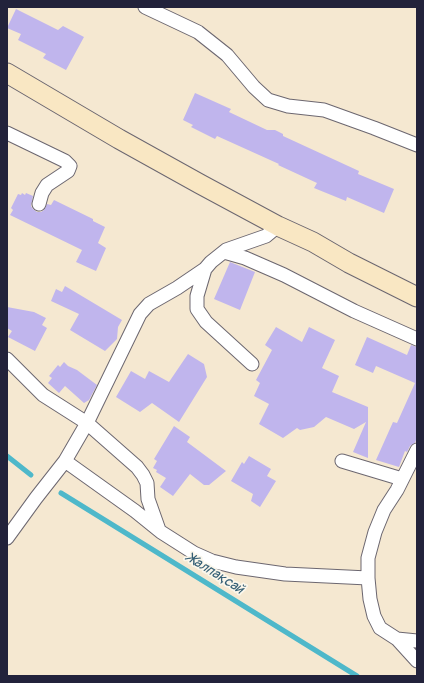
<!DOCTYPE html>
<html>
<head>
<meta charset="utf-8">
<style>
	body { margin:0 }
	#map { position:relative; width:424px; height:683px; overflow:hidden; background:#f5e8d1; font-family:Pangolin,sans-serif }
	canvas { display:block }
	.frame { position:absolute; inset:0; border:8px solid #22223b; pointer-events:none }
</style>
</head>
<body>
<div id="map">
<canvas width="424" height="683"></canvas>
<div class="frame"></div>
</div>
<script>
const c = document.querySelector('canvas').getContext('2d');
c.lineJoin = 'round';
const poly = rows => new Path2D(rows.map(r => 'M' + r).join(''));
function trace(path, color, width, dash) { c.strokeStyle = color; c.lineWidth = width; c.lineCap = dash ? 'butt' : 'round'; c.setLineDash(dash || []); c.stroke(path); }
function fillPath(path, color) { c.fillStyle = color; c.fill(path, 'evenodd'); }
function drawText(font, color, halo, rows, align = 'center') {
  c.font = font + ' Pangolin,sans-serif'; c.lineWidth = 3.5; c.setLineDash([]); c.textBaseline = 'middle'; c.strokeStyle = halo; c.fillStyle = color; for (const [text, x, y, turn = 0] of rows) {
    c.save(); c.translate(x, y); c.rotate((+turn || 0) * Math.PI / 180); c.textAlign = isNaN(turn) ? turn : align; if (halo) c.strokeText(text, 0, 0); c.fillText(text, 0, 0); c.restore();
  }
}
const stream = poly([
	[7,456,31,475],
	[61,493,357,676]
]);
const building = poly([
	[16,9,58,30,63,26,84,37,66,70,43,58,46,54,18,40,21,34,7,28],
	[195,93,231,109,229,112,267,130,275,130,283,134,283,136,359,171,358,174,394,189,384,213,347,197,346,201,314,188,317,183,278,165,279,164,217,136,215,139,191,127,193,125,183,120],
	[22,193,25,195,26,193,33,196,31,206,33,209,37,212,41,212,44,210,47,204,51,205,54,200,93,219,93,221,105,227,98,243,106,248,96,271,76,262,82,250,10,215,13,210,11,208,18,194,21,195],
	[230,262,255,272,240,310,214,299],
	[65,286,122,320,118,327,117,339,105,351,70,330,79,314,51,301,56,289,62,292],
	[7,307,34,312,46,318,42,325,47,328,35,351,8,337,12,331,7,328],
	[276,327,302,342,309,327,335,340,322,368,339,376,332,392,368,407,368,458,353,452,366,422,354,429,326,417,314,427,300,430,297,428,283,438,259,424,269,404,254,396,260,383,256,380,272,350,265,345],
	[367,337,407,355,411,345,417,347,417,437,415,443,410,446,407,452,405,451,399,467,376,460,393,422,397,423,415,383,376,366,373,373,355,365],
	[188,354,204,364,207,377,179,422,152,403,140,412,116,397,131,371,145,379,149,371,169,382],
	[64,362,68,366,77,370,97,385,89,400,84,403,65,386,59,393,48,383,52,378,49,376,58,365,60,367],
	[174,426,190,437,187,442,226,471,209,485,204,485,190,474,173,496,160,487,166,478,156,472,157,470,153,468,157,461,154,459],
	[249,456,271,469,267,476,276,481,260,507,251,501,253,494,231,481,242,462,244,464]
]);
const street = poly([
	[145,7,198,32,227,55,254,87,268,100,288,106,324,110,374,128,417,145],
	[7,133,65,161,70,166,68,171,47,185,42,193,39,204],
	[224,252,245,258,284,275,354,311,417,339],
	[7,359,43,395,87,423,137,467,143,475,147,483,148,499,159,530],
	[252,364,206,322,197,309,197,296,205,269,211,262,226,250,266,236,278,226],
	[417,450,397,490,384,510,375,532,368,558,368,578,370,599,374,616,380,628,397,639,417,661],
	[65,461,135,511,161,532,194,553,212,561,236,567,285,574,368,578],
	[342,461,402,479],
	[7,538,36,498,65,461,87,423,140,314,149,304,177,288,205,269],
	[397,639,417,641]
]);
const secondary = poly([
	[7,73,119,139,200,184,278,226,313,242,349,263,417,297]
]);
const waterNames = [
	["Жалпақсай",215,574,32]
];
trace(stream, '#4eb8ca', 5);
fillPath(building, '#c0b5ed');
trace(street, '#6c6770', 15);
trace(secondary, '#6c6770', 21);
trace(street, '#fff', 13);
trace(secondary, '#f9e7c3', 19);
drawText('italic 14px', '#345e74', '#fbf7ec', waterNames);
</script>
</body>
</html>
